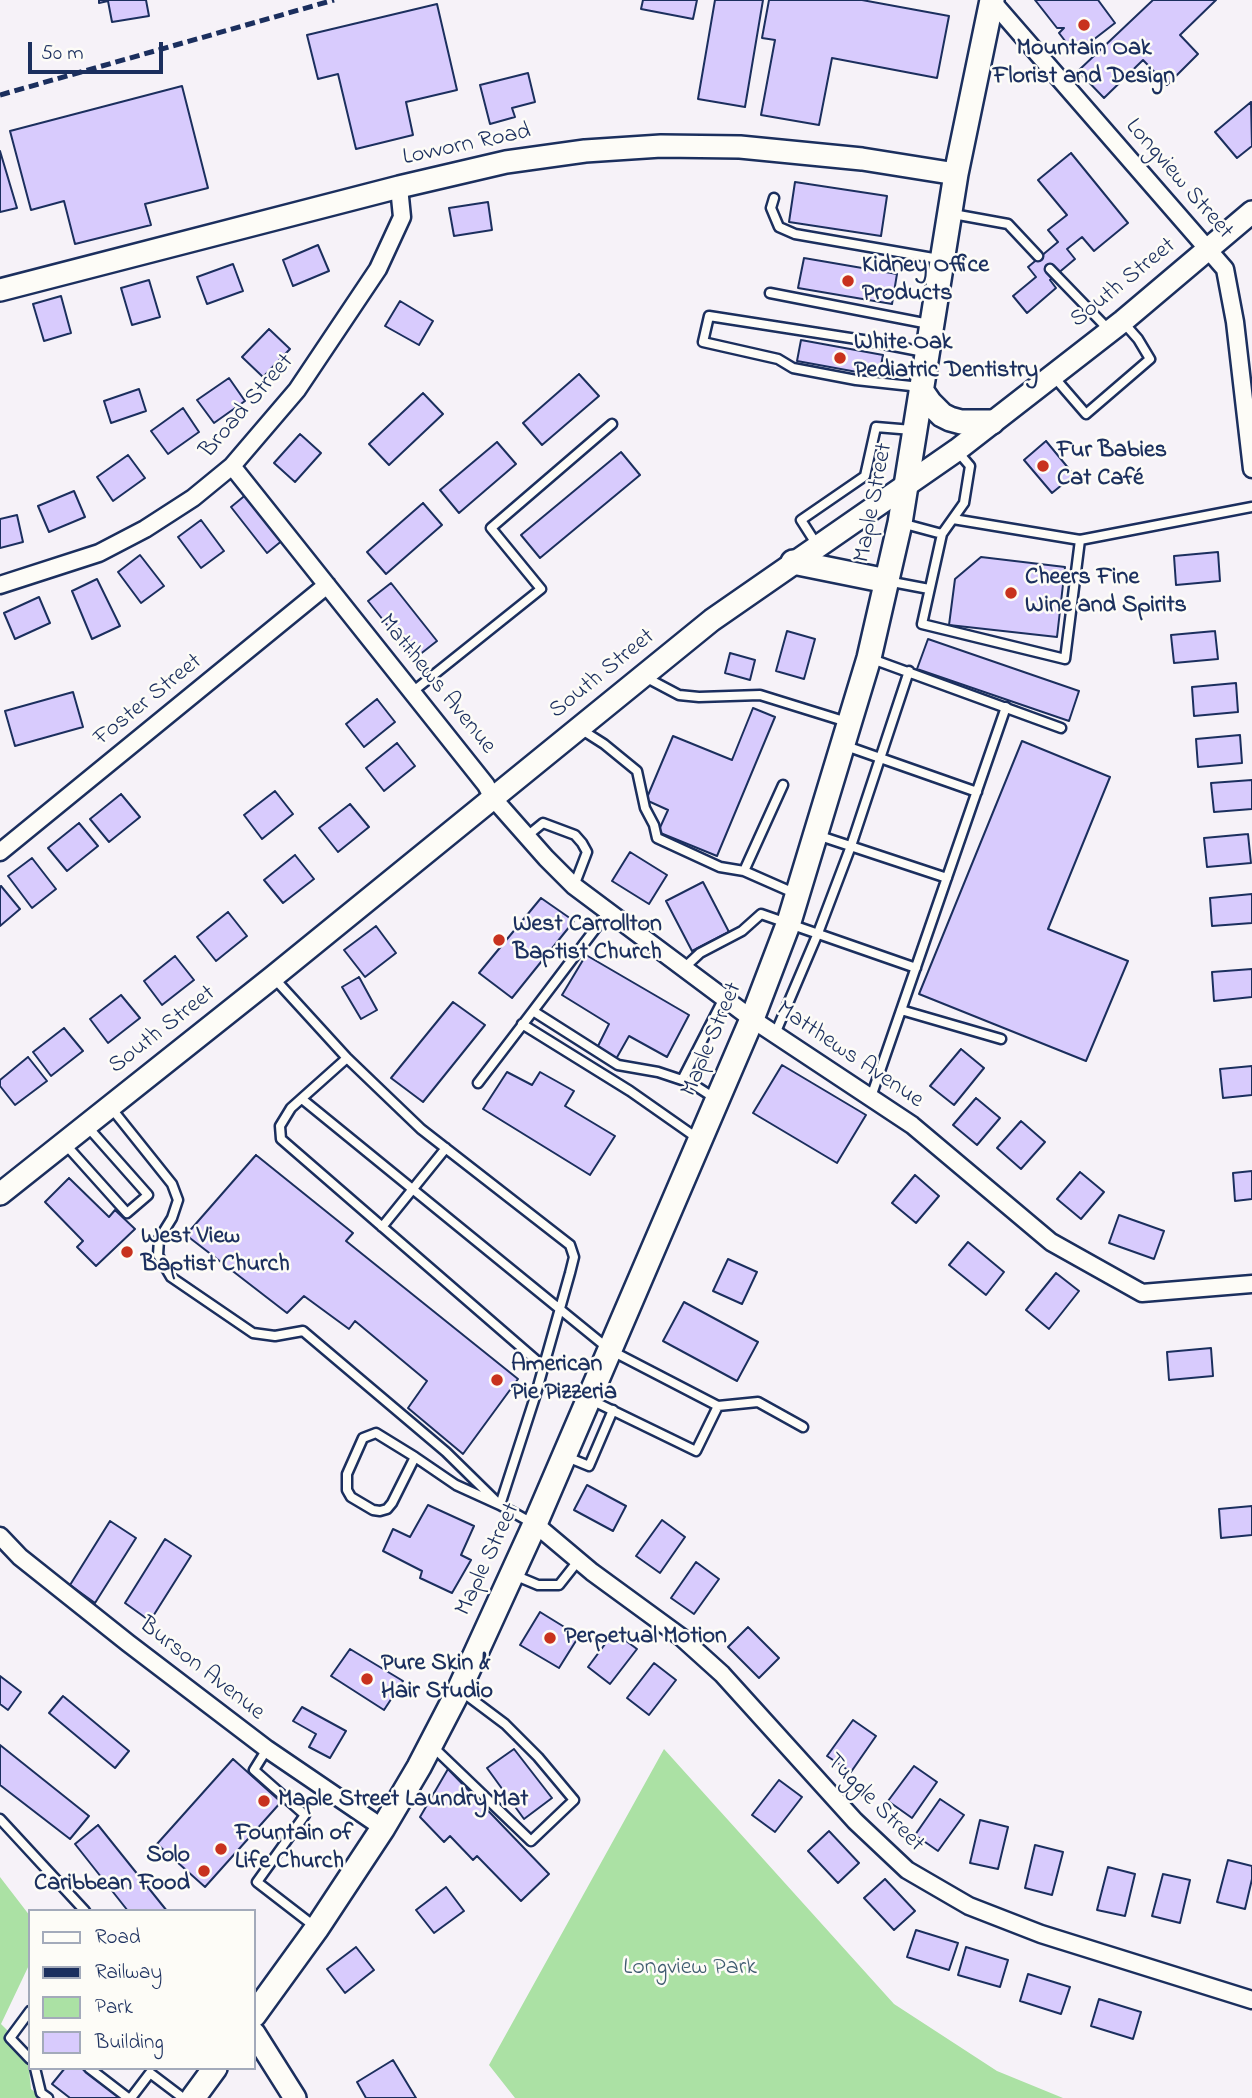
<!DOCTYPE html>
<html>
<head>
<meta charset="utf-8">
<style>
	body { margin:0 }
	#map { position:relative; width:1252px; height:2098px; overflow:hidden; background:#f6f2f8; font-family:"Indie Flower",sans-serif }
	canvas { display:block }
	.legend { position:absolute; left:28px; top:1909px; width:228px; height:161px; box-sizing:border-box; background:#fdfcf7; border:2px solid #a3aaba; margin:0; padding:9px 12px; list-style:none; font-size:21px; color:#1b2f5e }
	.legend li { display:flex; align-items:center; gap:14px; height:35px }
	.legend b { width:35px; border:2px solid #a3aaba }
	.scale { position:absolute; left:28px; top:42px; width:135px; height:32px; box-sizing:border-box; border:4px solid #1b2f5e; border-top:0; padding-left:9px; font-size:21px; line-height:24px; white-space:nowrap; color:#1b2f5e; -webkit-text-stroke:5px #fdfcf7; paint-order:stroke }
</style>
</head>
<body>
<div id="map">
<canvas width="1252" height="2098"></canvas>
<ul class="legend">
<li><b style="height:9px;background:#fdfcf7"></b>Road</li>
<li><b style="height:9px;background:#1b2f5e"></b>Railway</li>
<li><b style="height:19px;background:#abe1a4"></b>Park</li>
<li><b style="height:19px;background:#d8cbfd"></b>Building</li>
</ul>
<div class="scale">50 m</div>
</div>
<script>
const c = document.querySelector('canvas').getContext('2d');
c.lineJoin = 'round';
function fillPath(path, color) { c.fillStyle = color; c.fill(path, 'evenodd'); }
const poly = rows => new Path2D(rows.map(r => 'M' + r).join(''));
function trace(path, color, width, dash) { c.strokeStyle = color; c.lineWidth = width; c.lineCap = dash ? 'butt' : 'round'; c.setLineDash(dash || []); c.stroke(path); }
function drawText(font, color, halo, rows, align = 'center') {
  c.font = font + ' "Indie Flower",sans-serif'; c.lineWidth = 5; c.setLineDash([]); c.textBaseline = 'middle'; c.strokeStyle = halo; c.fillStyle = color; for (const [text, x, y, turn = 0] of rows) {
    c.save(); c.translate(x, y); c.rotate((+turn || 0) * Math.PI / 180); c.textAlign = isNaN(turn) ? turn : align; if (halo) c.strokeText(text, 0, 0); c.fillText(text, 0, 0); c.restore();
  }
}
const green = poly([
	[664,1749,894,2004,997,2071,1063,2098,515,2098,489,2065],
	[0,1877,30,1916,30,1963,1,2024,27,2050,31,2089,42,2098,0,2098]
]);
const building = poly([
	[99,0,146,0,149,16,112,22,108,1,99,3,99,0],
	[643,0,697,0,693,19,641,9,643,0],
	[715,0,763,0,745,107,698,99,715,0],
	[769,0,862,0,949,16,937,78,832,58,819,125,761,115,775,40,762,38,769,0],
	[1035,0,1098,0,1115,23,1075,54,1059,33,1064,28,1057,28,1035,0],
	[1153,0,1216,0,1180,35,1198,54,1167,85,1143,60,1104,98,1078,71,1153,0],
	[437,4,457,90,406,102,413,135,356,149,338,74,318,79,307,35,437,4],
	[528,73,535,102,512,108,515,117,490,124,480,85,528,73],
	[182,86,208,188,145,204,151,225,75,244,64,201,31,210,10,131,182,86],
	[1251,102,1252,146,1237,158,1215,132,1251,102],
	[0,151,17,208,0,212,0,151],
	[1071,153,1128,223,1094,251,1082,237,1067,249,1075,259,1050,280,1056,288,1027,313,1013,296,1036,277,1028,267,1058,242,1048,230,1067,215,1038,180,1071,153],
	[795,182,887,196,881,236,789,222,795,182],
	[488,202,492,230,454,236,449,208,488,202],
	[318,245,329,271,293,286,283,260,318,245],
	[804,258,897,274,892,304,798,288,804,258],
	[233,264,243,291,207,304,197,277,233,264],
	[149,280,160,317,132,325,121,288,149,280],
	[61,296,71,333,44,341,33,304,61,296],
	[400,301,433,321,419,345,385,326,400,301],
	[269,329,290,349,263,377,242,357,269,329],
	[801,340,883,355,879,376,797,361,801,340],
	[579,374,599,396,542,445,523,423,579,374],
	[229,378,245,401,214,423,197,400,229,378],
	[139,389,146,411,111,423,104,401,139,389],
	[423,393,443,414,389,465,369,444,423,393],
	[183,408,199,432,168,454,151,431,183,408],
	[300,434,321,453,295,482,274,463,300,434],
	[1046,441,1074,475,1052,493,1024,460,1046,441],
	[497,442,516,464,459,513,440,490,497,442],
	[621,452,640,475,540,558,521,535,621,452],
	[128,455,145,478,113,501,97,477,128,455],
	[74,491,85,517,49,532,38,506,74,491],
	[248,493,284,539,267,553,231,507,248,493],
	[423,503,442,525,386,574,367,552,423,503],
	[17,515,23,542,0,548,0,519,17,515],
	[201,520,224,551,201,568,178,537,201,520],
	[1218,552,1220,581,1176,585,1174,556,1218,552],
	[140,555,164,586,141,603,118,572,140,555],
	[981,557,1065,567,1057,637,949,625,955,579,981,557],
	[97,579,120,626,92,639,72,591,97,579],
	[391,583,437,641,414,659,368,601,391,583],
	[39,597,50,623,15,639,4,613,39,597],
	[787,631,815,639,804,679,776,671,787,631],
	[1215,631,1218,659,1174,663,1171,635,1215,631],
	[928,639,1079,691,1069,721,917,669,928,639],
	[730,653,755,660,750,680,725,673,730,653],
	[1236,683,1238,712,1194,716,1192,687,1236,683],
	[73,692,83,727,15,746,5,711,73,692],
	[377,699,395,722,364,747,346,724,377,699],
	[753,708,775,717,717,856,658,832,668,810,646,800,673,736,732,760,753,708],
	[1240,735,1242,763,1198,767,1196,739,1240,735],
	[1022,741,1110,777,1048,929,1128,961,1086,1061,919,994,1022,741],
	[397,743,415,766,384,791,366,768,397,743],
	[1252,780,1252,809,1214,812,1211,783,1252,780],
	[275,791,293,814,262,839,244,815,275,791],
	[121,794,140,817,109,842,90,819,121,794],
	[350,804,369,827,338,852,319,828,350,804],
	[79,823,98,846,67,871,48,848,79,823],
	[1248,834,1251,863,1207,867,1204,838,1248,834],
	[630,852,667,875,649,904,612,881,630,852],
	[295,855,314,879,283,903,264,880,295,855],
	[32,858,56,889,32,908,8,876,32,858],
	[703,882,729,932,692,951,666,901,703,882],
	[1,886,20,909,0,926,0,887,1,886],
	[1252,894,1252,923,1212,926,1210,898,1252,894],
	[541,898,574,921,512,998,479,973,541,898],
	[228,912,247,936,216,961,197,937,228,912],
	[376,926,396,953,365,977,344,950,376,926],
	[586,955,689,1015,667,1057,629,1036,616,1059,596,1050,609,1024,562,995,586,955],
	[175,956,194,980,162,1005,144,981,175,956],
	[1252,969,1252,997,1214,1001,1212,972,1252,969],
	[359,977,377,1010,361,1019,342,987,359,977],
	[121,995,140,1018,108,1043,90,1019,121,995],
	[453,1002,485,1025,423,1102,391,1078,453,1002],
	[64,1028,83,1051,51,1076,33,1052,64,1028],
	[961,1049,984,1068,954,1105,930,1086,961,1049],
	[28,1057,47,1081,15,1105,0,1086,0,1080,28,1057],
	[782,1065,866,1115,837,1163,753,1113,782,1065],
	[1252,1066,1252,1095,1223,1098,1220,1069,1252,1066],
	[507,1072,532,1085,540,1072,574,1091,565,1106,615,1136,590,1175,483,1109,507,1072],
	[976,1098,1000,1118,977,1145,953,1125,976,1098],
	[1021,1121,1045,1142,1021,1169,997,1148,1021,1121],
	[256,1155,353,1233,346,1241,518,1379,463,1454,408,1408,427,1381,355,1321,349,1329,304,1296,287,1313,186,1235,256,1155],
	[1252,1171,1252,1199,1235,1201,1233,1173,1252,1171],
	[1080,1172,1104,1192,1081,1219,1057,1199,1080,1172],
	[915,1175,939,1196,916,1223,892,1203,915,1175],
	[69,1178,109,1217,115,1210,135,1229,96,1266,77,1247,83,1241,45,1202,69,1178],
	[1119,1215,1164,1231,1154,1259,1109,1243,1119,1215],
	[968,1242,1004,1272,986,1295,949,1265,968,1242],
	[728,1259,757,1272,742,1304,713,1291,728,1259],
	[1056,1273,1079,1291,1049,1329,1026,1310,1056,1273],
	[684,1302,758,1342,737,1381,663,1341,684,1302],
	[1211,1348,1213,1376,1169,1380,1167,1352,1211,1348],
	[587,1485,626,1506,613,1531,574,1510,587,1485],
	[428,1505,474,1526,461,1555,471,1560,452,1593,420,1578,422,1571,383,1551,393,1529,410,1537,428,1505],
	[1252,1506,1252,1535,1221,1538,1219,1509,1252,1506],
	[662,1520,685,1537,660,1573,636,1556,662,1520],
	[110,1521,136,1538,95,1603,70,1585,110,1521],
	[165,1539,191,1556,150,1621,125,1603,165,1539],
	[696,1562,719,1579,694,1614,671,1598,696,1562],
	[540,1612,579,1636,559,1668,520,1645,540,1612],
	[748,1627,779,1658,759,1678,728,1647,748,1627],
	[614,1632,637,1649,610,1684,588,1667,614,1632],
	[350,1649,403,1681,384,1710,331,1676,350,1649],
	[654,1663,676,1680,649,1715,627,1698,654,1663],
	[0,1676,21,1692,8,1710,0,1704,0,1676],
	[63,1696,129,1751,115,1768,49,1713,63,1696],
	[302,1707,346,1731,330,1758,309,1747,316,1734,293,1721,302,1707],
	[853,1720,876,1736,851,1772,827,1756,853,1720],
	[0,1745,89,1816,70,1839,0,1785,0,1745],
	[514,1749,552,1798,524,1819,487,1768,514,1749],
	[233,1759,281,1802,205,1887,157,1844,233,1759],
	[914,1766,937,1782,912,1818,888,1801,914,1766],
	[448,1769,549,1874,521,1901,477,1856,473,1860,450,1836,444,1842,420,1817,448,1769],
	[779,1780,802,1797,775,1832,752,1815,779,1780],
	[940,1799,964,1815,938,1851,915,1835,940,1799],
	[980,1820,1008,1827,998,1869,970,1863,980,1820],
	[98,1825,167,1911,128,1911,75,1844,98,1825],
	[829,1831,859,1863,838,1883,808,1851,829,1831],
	[1035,1845,1063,1852,1052,1895,1025,1888,1035,1845],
	[1228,1860,1252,1866,1252,1879,1245,1909,1217,1902,1228,1860],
	[1108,1867,1135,1874,1125,1916,1097,1910,1108,1867],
	[1163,1874,1190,1880,1180,1923,1152,1916,1163,1874],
	[885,1879,915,1911,894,1930,864,1898,885,1879],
	[446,1887,464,1911,434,1933,416,1910,446,1887],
	[916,1930,958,1943,949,1970,907,1957,916,1930],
	[356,1947,374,1970,345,1993,327,1969,356,1947],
	[966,1947,1008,1960,1000,1987,958,1975,966,1947],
	[1028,1974,1070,1987,1061,2014,1020,2001,1028,1974],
	[1099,1999,1141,2012,1133,2039,1091,2026,1099,1999],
	[393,2060,416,2098,366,2098,357,2082,393,2060],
	[65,2068,81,2068,120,2098,70,2098,52,2084,65,2068]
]);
const service = poly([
	[774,198,771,208,779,227,795,234,939,259],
	[953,214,1008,224,1038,256],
	[1050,269,1109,330],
	[770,293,929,324],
	[1054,377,1086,414,1150,359,1138,339,1123,322],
	[920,387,856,380,793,368,778,359,703,342,709,316,863,340,924,352],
	[953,519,1080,540,1065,659,922,624,942,534,964,503,970,466,958,452],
	[901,523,942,534],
	[1080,540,1252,507],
	[817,545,801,520,865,476,876,427,912,430],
	[887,581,929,589],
	[872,659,1061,728],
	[645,677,679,695,699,697,760,695,847,722],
	[411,693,541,589,491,528,612,424],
	[582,730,604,744,637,771,645,808,654,825,657,838,720,867,744,871,794,893],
	[846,746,977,792],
	[817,835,947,878],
	[527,836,543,823,575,835,582,843,587,852,574,886],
	[744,871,783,785],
	[608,912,533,1011,618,1065,658,1072,691,1083,716,1099],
	[685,967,700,953,742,931,761,914,916,968],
	[273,977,347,1058,421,1129,570,1245,574,1257,570,1273,535,1397,500,1505,456,1485,415,1457,376,1433,363,1438,347,1474,347,1490,351,1497,373,1510,380,1511,387,1509,392,1503,415,1457],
	[901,1010,1001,1039],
	[522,1024,630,1091,697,1138],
	[775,1034,818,933,851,846,909,671],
	[347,1058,291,1108,280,1126,281,1139,544,1367],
	[682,1080,724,998],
	[478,1083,533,1011],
	[871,1097,1006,707],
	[302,1099,610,1350,718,1406,696,1451,591,1400],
	[112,1109,172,1184,178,1200,172,1218,159,1239,158,1255,171,1277,253,1333,275,1336,303,1331,446,1452,500,1505,532,1523],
	[66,1145,127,1213,148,1195,86,1125],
	[382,1227,446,1148],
	[718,1406,758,1402,803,1427],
	[567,1457,589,1466,613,1410],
	[514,1575,538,1585,559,1585,578,1561],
	[432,1746,531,1841,574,1800,538,1757,505,1724,461,1691],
	[267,1749,254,1770,305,1815,257,1882,314,1926],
	[0,1819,85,1911],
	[30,2011,10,2038,30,2059],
	[35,2068,41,2093,48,2098],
	[89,2068,128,2098],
	[131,2098,150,2073,183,2098]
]);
const minor = poly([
	[991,0,1225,269,1235,322,1252,469],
	[232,466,486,785,493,798,546,858,574,886,752,1019,912,1125,1051,1242,1142,1293,1252,1284],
	[0,585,99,553,145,529,193,498,232,466,297,390,378,269,402,217,399,187],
	[0,852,327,585],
	[535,1524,592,1572,681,1637,722,1674,855,1821,907,1870,969,1906,1041,1934,1252,2000],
	[0,1536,20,1557,128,1643,267,1749,383,1828]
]);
const tertiary = poly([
	[0,290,399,187,506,162,585,151,661,146,740,147,862,159,956,174],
	[0,1194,273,977,712,620,957,450,1123,321,1252,212],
	[254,2033,295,2098]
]);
const secondary = poly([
	[921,390,930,403,942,415,950,419,961,422,992,422],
	[793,562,887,581],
	[254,2015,317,1928,383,1828,419,1767,459,1690,535,1524,752,1019,789,922,869,658,900,523,956,174,992,0],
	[193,2098,215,2068]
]);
const rail = poly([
	[0,95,334,0]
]);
const markers = [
	[1084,25,7,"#c8321e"],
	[848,281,7,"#c8321e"],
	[840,358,7,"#c8321e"],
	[1043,466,7,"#c8321e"],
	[1011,593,7,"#c8321e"],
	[499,940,7,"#c8321e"],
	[127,1252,7,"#c8321e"],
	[497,1380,7,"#c8321e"],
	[550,1638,7,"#c8321e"],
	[367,1679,7,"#c8321e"],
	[264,1801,7,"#c8321e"],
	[221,1849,7,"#c8321e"],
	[204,1871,7,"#c8321e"]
];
const poiNames = [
	["Mountain Oak",1084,50,"center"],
	["Florist and Design",1084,78,"center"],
	["Kidney Office",862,267],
	["Products",862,295],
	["White Oak",854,344],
	["Pediatric Dentistry",854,372],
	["Fur Babies",1057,452],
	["Cat Café",1057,480],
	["Cheers Fine",1025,579],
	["Wine and Spirits",1025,607],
	["West Carrollton",513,926],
	["Baptist Church",513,954],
	["West View",141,1238],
	["Baptist Church",141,1266],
	["American",511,1366],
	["Pie Pizzeria",511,1394],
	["Perpetual Motion",564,1638],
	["Pure Skin &",381,1665],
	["Hair Studio",381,1693],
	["Maple Street Laundry Mat",278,1801],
	["Fountain of",235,1835],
	["Life Church",235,1863],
	["Solo",190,1857,"right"],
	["Caribbean Food",190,1885,"right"]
];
const streetNames = [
	["Lovvorn Road",467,146,-12],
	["Longview Street",1178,180,49],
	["South Street",1124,284,-39],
	["Broad Street",248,407,-49],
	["Maple Street",875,503,-79],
	["South Street",603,675,-39],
	["Matthews Avenue",436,685,51],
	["Foster Street",149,701,-39],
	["South Street",163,1031,-38],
	["Maple Street",713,1040,-67],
	["Matthews Avenue",849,1056,34],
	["Maple Street",489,1560,-65],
	["Burson Avenue",201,1670,38],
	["Tuggle Street",874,1804,45]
];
const parkNames = [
	["Longview Park",690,1969]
];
fillPath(green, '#abe1a4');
fillPath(building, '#d8cbfd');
trace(building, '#1b2f5e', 2);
trace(service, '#1b2f5e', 13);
trace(minor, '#1b2f5e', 21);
trace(tertiary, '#1b2f5e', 26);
trace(secondary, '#1b2f5e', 28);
trace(service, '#fdfcf7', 8);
trace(minor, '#fdfcf7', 16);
trace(tertiary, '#fdfcf7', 21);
trace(secondary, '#fdfcf7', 23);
trace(rail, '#1b2f5e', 5, [10, 5]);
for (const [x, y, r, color] of markers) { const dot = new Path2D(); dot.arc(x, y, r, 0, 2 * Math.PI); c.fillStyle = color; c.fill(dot); trace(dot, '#fdfcf7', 2.5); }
drawText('bold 24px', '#1b2f5e', '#fdfcf7', poiNames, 'left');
drawText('24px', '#1b2f5e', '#fdfcf7', streetNames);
drawText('24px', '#3f5c70', '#fdfcf7', parkNames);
</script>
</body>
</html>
